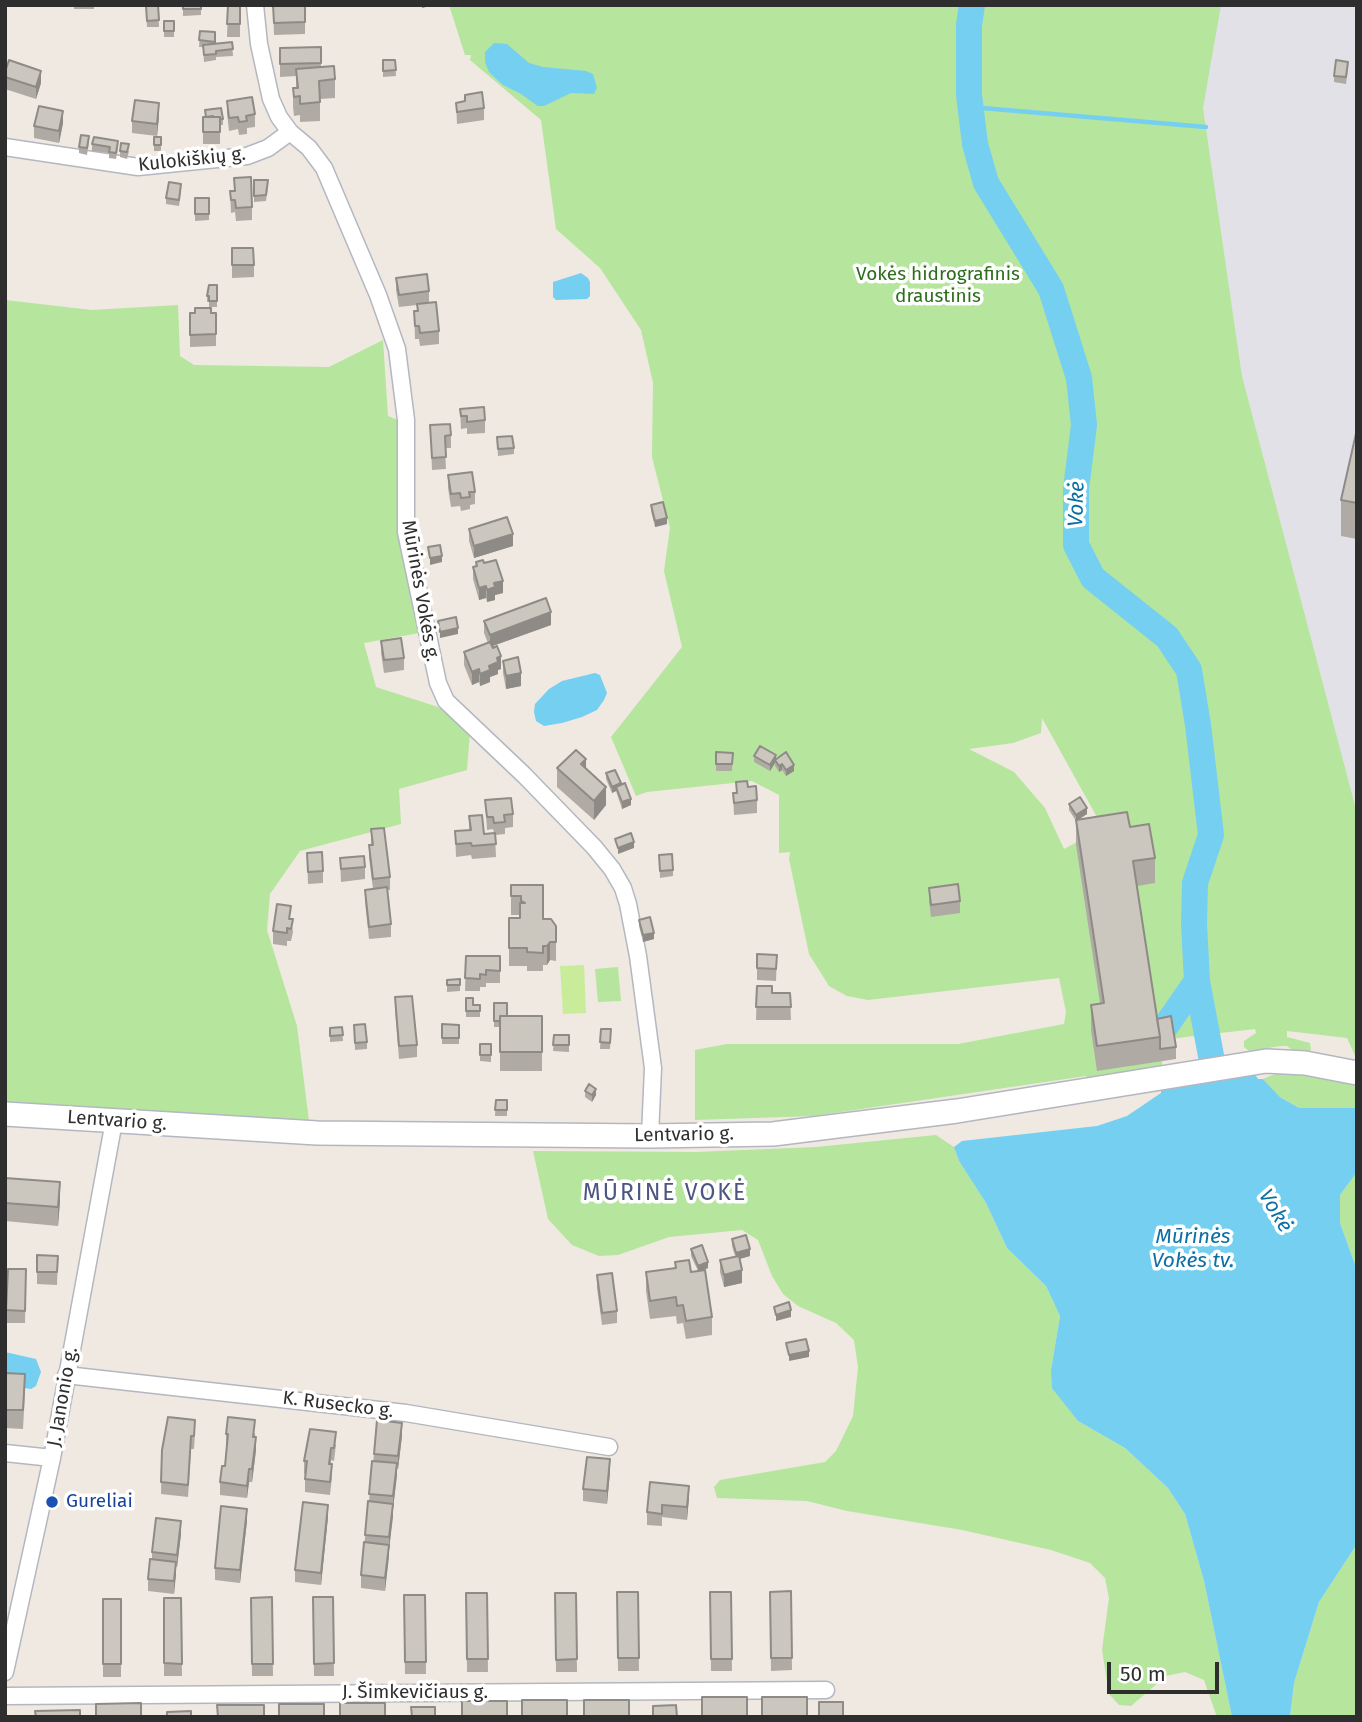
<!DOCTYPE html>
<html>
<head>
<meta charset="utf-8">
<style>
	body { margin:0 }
	#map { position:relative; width:1362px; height:1722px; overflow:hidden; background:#efe9e1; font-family:"Fira Sans",sans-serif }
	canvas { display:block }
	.frame { position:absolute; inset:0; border:7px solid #2e2e2e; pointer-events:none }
	.scale { position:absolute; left:1107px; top:1662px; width:112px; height:32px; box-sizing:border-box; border:4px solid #2e2e2e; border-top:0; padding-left:9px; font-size:21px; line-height:24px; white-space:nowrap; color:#2e2e2e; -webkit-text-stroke:5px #fff; paint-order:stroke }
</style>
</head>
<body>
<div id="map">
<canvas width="1362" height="1722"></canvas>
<div class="frame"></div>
<div class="scale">50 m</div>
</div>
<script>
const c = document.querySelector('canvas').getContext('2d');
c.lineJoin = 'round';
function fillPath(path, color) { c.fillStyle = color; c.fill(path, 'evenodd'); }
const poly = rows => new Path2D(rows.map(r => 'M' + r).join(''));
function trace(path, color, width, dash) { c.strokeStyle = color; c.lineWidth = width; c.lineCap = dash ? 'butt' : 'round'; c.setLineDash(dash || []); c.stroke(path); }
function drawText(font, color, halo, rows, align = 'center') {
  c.font = font + ' "Fira Sans",sans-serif'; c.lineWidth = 7; c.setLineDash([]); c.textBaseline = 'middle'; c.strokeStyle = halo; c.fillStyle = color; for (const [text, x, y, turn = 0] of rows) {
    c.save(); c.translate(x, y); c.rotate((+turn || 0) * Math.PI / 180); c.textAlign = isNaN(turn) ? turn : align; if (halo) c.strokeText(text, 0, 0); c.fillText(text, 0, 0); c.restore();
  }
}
const industrial = poly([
	[1213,5,1357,5,1357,813,1242,376,1198,76]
]);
const green = poly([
	[449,5,1221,5,1203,108,1242,376,1357,813,1357,1060,1347,1038,1287,1031,1287,1037,1310,1043,1311,1050,1309,1052,1292,1050,1287,1046,1281,1046,1249,1051,1244,1047,1244,1041,1256,1033,1255,1029,1160,1040,1163,1072,1088,1082,1086,1076,814,1116,695,1120,695,1050,727,1044,958,1044,1064,1024,1066,1012,1059,978,868,1000,847,996,829,986,809,954,789,859,790,852,779,853,779,795,752,781,647,792,636,796,611,737,682,647,664,571,670,528,652,457,653,383,641,330,600,268,556,229,541,120,470,60,471,55,465,55],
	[1042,718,1103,828,1064,849,1045,808,1014,772,969,749,1013,743,1041,733],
	[5,300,92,310,178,305,180,356,194,365,329,367,383,340,388,416,398,420,399,517,419,633,364,643,376,687,438,707,470,732,467,770,399,789,401,824,300,851,270,894,267,930,297,1026,309,1121,5,1102],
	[618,967,621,1001,598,1002,595,969],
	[1284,1070,1357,1083,1357,1108,1299,1108,1280,1097,1263,1079],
	[936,1135,954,1147,959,1161,986,1203,1007,1248,1046,1286,1060,1316,1051,1370,1078,1421,1125,1448,1168,1488,1185,1514,1204,1581,1232,1717,1217,1717,1204,1680,1185,1672,1166,1676,1131,1706,1119,1705,1109,1694,1102,1650,1109,1598,1105,1578,1090,1563,1051,1550,962,1530,847,1511,807,1501,717,1498,714,1487,720,1480,825,1462,836,1451,853,1416,858,1367,854,1340,836,1323,798,1306,783,1294,772,1276,758,1240,742,1230,669,1237,618,1255,599,1256,572,1245,548,1219,533,1151,696,1152,816,1147],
	[1357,1172,1357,1270,1340,1223,1340,1195],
	[1357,1544,1357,1717,1290,1717,1294,1683,1319,1602]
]);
const pitch = poly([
	[584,965,586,1013,563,1014,560,966]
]);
const water = poly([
	[494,43,507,44,529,63,543,67,586,71,593,74,597,88,594,94,571,93,544,106,538,106,521,94,503,85,489,72,485,62,485,52],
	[581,273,588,278,590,282,590,296,587,299,556,300,553,297,553,282],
	[595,673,600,675,607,693,604,700,597,710,582,717,562,723,544,726,536,721,534,712,535,704,549,689,562,681],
	[1252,1070,1258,1079,1263,1079,1280,1097,1299,1108,1357,1108,1357,1172,1340,1195,1340,1223,1357,1270,1357,1544,1319,1602,1294,1683,1290,1717,1232,1717,1204,1581,1185,1514,1168,1488,1125,1448,1078,1421,1052,1388,1051,1370,1060,1316,1046,1286,1007,1248,986,1203,959,1161,954,1147,962,1141,1097,1126,1127,1116,1161,1093,1161,1084],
	[5,1352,36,1359,41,1372,36,1386,31,1389,5,1385]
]);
const stream = poly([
	[970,107,1206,127]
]);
const river = poly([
	[972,5,969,25,969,95,975,144,986,183,1051,289,1079,378,1084,425,1076,489,1076,545,1093,578,1167,637,1189,670,1198,725,1211,835,1195,883,1194,924,1197,981,1212,1061],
	[1163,1030,1197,981]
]);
const street = poly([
	[255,5,259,44,271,99,279,117,290,132,309,148,324,168,378,295,397,349,406,420,406,532,438,683,446,701,524,775,594,847,612,869,623,888,628,904,638,956,653,1068,650,1136],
	[5,147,138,167,247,156,268,148,290,132],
	[66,1375,406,1413,609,1447],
	[5,1453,52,1458],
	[5,1672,52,1458,114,1121],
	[5,1696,826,1690]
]);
const secondary = poly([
	[5,1114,317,1133,650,1136,773,1134,957,1111,1266,1061,1305,1063,1357,1073]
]);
const wall = poly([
	[74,5,94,5,94,9,74,9],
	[158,5,159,27,147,27,146,6],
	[183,5,201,5,201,15,183,16],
	[228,5,240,5,240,37,227,37],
	[273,5,305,5,305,34,274,35],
	[164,21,174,21,174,37,164,37],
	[200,31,215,32,215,44,232,42,233,56,216,57,216,60,204,62,203,47,199,47],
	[321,47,321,67,335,79,335,98,320,99,320,121,300,122,300,115,294,116,293,107,293,88,296,88,296,76,280,77,280,48],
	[383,60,395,60,396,76,383,77],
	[1348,68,1346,84,1334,82,1334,76],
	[5,72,41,83,36,99,5,89],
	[465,95,484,108,484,120,457,124,456,103,465,101],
	[227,101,255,114,255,127,247,128,247,134,239,135,238,129,229,131,227,113],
	[205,110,223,119,223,125,220,125,220,144,203,144,203,117,205,117],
	[159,116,157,136,132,133,132,121],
	[63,123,59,143,34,138,34,126],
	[154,137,161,137,161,151,154,151],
	[89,142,87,155,79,153,79,147],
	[92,144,118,148,116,159,109,158,109,153,92,151],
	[120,151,129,151,127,159,120,157],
	[234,178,252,207,252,220,236,221,235,212,231,213,230,191,234,191],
	[254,180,268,186,266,201,254,202],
	[181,191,179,206,166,204,166,198],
	[195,198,209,198,209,220,195,221],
	[232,248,254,265,254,277,232,278],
	[396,278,429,291,429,303,439,331,439,344,420,346,419,339,415,339,414,311,417,311,417,305,399,307,396,290],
	[217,285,217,307,209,307,209,302,207,302,207,296],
	[190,313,211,313,216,334,216,346,190,347],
	[460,409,485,420,485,433,467,434,467,428,461,429],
	[430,425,451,435,451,448,445,448,446,469,432,470],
	[1357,429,1357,539,1341,536,1341,500],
	[497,437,514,448,514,454,498,456],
	[448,475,475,492,475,504,470,505,470,509,461,511,460,506,451,507,448,488],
	[651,505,667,524,655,527,651,511],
	[469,529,513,546,474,558,469,541],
	[476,562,484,563,503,593,495,595,495,600,487,602,486,598,479,600,473,579,473,567,476,566],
	[484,621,551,625,492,646,501,669,498,670,498,674,490,677,490,682,480,686,479,682,472,685,464,665,464,652,488,643,484,633],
	[381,641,404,658,404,670,384,673,381,653],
	[503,661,521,686,506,689,503,673],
	[716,752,733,753,732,771,716,771],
	[754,756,776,759,794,771,786,776,782,770,779,772,775,766,775,763,770,771,754,762],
	[557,768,586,768,606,805,594,820,557,787],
	[606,773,621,785,631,805,622,809,616,791,612,793,606,779],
	[736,782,748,787,757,800,757,813,734,815,733,793,736,793],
	[485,800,513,814,513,827,505,828,505,834,495,835,496,857,472,859,471,855,456,857,455,831,469,830,469,816,484,834,494,833,493,829,487,830],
	[1069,804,1087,814,1078,820,1130,827,1155,858,1155,883,1137,886,1157,1019,1176,1047,1176,1059,1097,1071,1091,1030,1091,1005,1100,1003,1076,845,1076,821,1069,810],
	[371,829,390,877,390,890,387,890,391,924,391,937,369,939,365,902,365,890,373,889,369,858,369,845,371,845],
	[307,853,323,871,323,883,308,884],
	[659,855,673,870,673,876,660,878],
	[340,858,365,867,365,879,341,882],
	[511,885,543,919,556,926,556,961,550,960,547,965,543,965,543,971,527,971,527,966,509,966,509,918,520,918,520,915,511,915],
	[929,888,960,901,960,913,931,917,929,901],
	[291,919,293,932,291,941,287,941,287,946,273,944,273,931],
	[639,920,654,939,643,942,639,926],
	[757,954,777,955,776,981,757,980],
	[466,956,500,956,500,983,486,983,486,987,480,987,480,991,465,991],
	[460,979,460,991,447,992,447,980],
	[757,986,772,993,790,993,791,1020,756,1020],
	[395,997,417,1045,417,1057,399,1059,395,1010],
	[466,998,473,1005,480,1005,480,1017,466,1017],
	[494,1003,507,1016,542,1016,542,1071,500,1071,500,1027,494,1027],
	[442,1024,459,1025,459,1044,442,1044],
	[354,1025,367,1042,367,1049,355,1050],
	[342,1027,343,1041,330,1042,330,1028],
	[601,1029,611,1029,610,1049,600,1049],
	[554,1035,569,1035,569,1052,553,1051],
	[480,1044,491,1044,491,1062,480,1061],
	[585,1091,596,1095,592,1102,585,1097],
	[496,1100,507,1100,507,1116,495,1116],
	[5,1178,60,1201,58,1226,5,1221],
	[732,1239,750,1256,739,1259,742,1283,724,1287,720,1272,720,1260,735,1256,732,1246],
	[691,1249,708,1268,700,1271,712,1317,712,1335,686,1339,683,1323,677,1324,676,1316,650,1319,646,1291,646,1272,675,1268,675,1262,691,1272,698,1271,691,1256],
	[37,1255,58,1256,57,1285,37,1284],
	[26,1269,25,1323,6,1323,6,1310],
	[597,1275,617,1311,617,1323,602,1325,597,1288],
	[5,1373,25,1392,23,1429,5,1428],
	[195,1433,194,1449,191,1449,188,1497,161,1494,162,1450],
	[255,1433,256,1450,252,1482,249,1482,247,1498,220,1495,220,1482,225,1466,227,1446,226,1446,226,1434],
	[402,1436,398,1469,397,1469,385,1591,361,1588,361,1575,374,1454],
	[336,1444,334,1461,331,1460,332,1477,330,1495,305,1492,305,1474,304,1474,304,1461],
	[610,1472,607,1504,583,1501,583,1489],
	[689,1486,687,1520,662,1517,662,1526,647,1525,647,1512],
	[328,1517,321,1585,295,1582,295,1570],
	[247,1521,240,1583,215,1580,215,1568],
	[181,1534,177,1567,176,1567,174,1594,148,1591,148,1579,152,1560,152,1552],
	[791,1591,792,1670,771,1671,770,1592],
	[617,1592,638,1592,639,1671,618,1671],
	[710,1592,731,1592,732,1671,711,1671],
	[466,1593,487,1593,488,1672,467,1672],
	[555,1593,576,1593,577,1672,556,1672],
	[404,1595,425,1595,426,1674,405,1674],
	[272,1597,273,1676,252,1676,251,1598],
	[313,1597,333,1597,334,1676,314,1676],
	[164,1598,181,1598,182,1676,164,1676],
	[103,1599,121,1599,121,1677,103,1677]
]);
const shadedWall = poly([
	[422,5,434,5,422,8],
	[41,71,41,83,36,99,36,87],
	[159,103,159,116,157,136,157,124],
	[63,111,63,123,59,143,59,131],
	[667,518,667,524,655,527,655,521],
	[513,534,513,546,474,558,474,546],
	[442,556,442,562,430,565,430,558],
	[503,581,503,593,495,595,495,600,487,602,487,590,494,583],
	[486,586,486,598,479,600,479,588],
	[551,612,551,625,490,647,490,635],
	[458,628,458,634,440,638,440,632],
	[501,656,501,669,498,670,498,674,490,677,490,682,480,686,480,674,497,658],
	[479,669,479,682,472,685,472,672],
	[521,673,521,686,506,689,506,676],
	[776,755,776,761,775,760,775,763,770,771,770,765],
	[586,759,586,777,581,764],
	[782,764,782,770,779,772,779,766],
	[794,765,794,771,786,776,786,770],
	[621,783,621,789,616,787,616,791,612,793,612,787],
	[606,787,606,805,594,820,594,801],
	[631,799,631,805,622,809,622,802],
	[1087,808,1087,814,1076,821,1076,815],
	[634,842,634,848,618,854,618,848],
	[654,933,654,939,643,942,643,935],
	[550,942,550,960,547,965,547,946],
	[596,1089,596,1095,592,1102,592,1095],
	[60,1182,60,1201,58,1226,58,1207],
	[750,1249,750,1256,736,1260,736,1253],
	[708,1262,708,1268,698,1272,698,1266],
	[742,1270,742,1283,724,1287,724,1275],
	[791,1310,791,1317,776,1321,776,1315],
	[809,1351,809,1357,789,1361,789,1355],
	[402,1423,402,1436,398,1469,398,1456],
	[256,1437,256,1450,252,1482,252,1469],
	[610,1459,610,1472,607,1504,607,1491],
	[397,1463,397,1476,393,1509,393,1496],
	[249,1469,249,1482,247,1498,247,1486],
	[689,1486,689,1499,687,1520,687,1507],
	[393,1504,393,1517,389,1550,389,1537],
	[328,1505,328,1517,321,1585,321,1573],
	[247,1509,247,1521,240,1583,240,1570],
	[181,1521,181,1534,177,1567,177,1555],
	[389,1545,389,1557,385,1591,385,1578],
	[176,1562,176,1575,174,1594,174,1581]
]);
const building = poly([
	[158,5,159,20,147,21,146,6,158,5],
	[183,5,201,5,201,9,183,9,183,5],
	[228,5,240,5,240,24,227,24,228,5],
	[273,5,305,5,305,22,274,23,273,5],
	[164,21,174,21,174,31,164,31,164,21],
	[200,31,215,32,215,42,199,40,200,31],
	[232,42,233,49,216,51,216,54,204,55,203,45,232,42],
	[321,47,321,63,280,64,280,48,321,47],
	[9,60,41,71,36,87,5,77,5,72,9,60],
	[383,60,395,60,396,70,383,71,383,60],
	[1336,60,1348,62,1346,77,1334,76,1336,60],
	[334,66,335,79,319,81,320,102,300,104,300,96,294,97,293,88,298,88,296,69,334,66],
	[482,92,484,108,457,112,456,103,465,101,465,95,482,92],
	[252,97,255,114,246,116,247,121,239,122,238,117,229,118,227,101,252,97],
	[135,100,159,103,157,124,132,121,135,100],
	[39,106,63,111,59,131,34,126,39,106],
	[221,108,223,119,220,119,220,117,213,117,213,116,206,117,205,110,221,108],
	[203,117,220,117,220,132,203,132,203,117],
	[81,135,89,136,87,148,79,147,81,135],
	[94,137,118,141,116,153,109,152,110,147,92,144,94,137],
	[154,137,161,137,161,145,154,145,154,137],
	[121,143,129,144,127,152,120,151,121,143],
	[251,177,252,207,236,208,235,200,231,200,230,191,235,191,234,178,251,177],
	[254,180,268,180,266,195,254,196,254,180],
	[169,182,181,184,179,200,166,198,169,182],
	[195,198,209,198,209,214,195,214,195,198],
	[232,248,253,248,254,265,232,265,232,248],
	[427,274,429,291,399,295,396,278,427,274],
	[209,285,217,285,217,301,209,301,209,296,207,296,209,285],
	[436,302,439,331,420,333,419,326,415,326,414,311,418,311,417,304,436,302],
	[195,308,211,308,211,313,216,313,216,334,190,335,190,313,195,313,195,308],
	[484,407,485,420,467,422,467,416,461,416,460,409,484,407],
	[450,424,451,435,445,436,446,457,432,458,430,425,450,424],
	[1357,429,1357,503,1341,500,1357,429],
	[512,436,514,448,498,449,497,437,512,436],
	[472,472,475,492,469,492,470,497,461,498,460,493,451,494,448,475,472,472],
	[663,502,667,518,655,521,651,505,663,502],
	[507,517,513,534,474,546,469,529,507,517],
	[440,545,442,556,430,558,428,547,440,545],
	[483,560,484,563,496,560,503,581,494,583,495,587,487,590,486,586,479,588,473,567,477,566,476,562,483,560],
	[546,598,551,612,490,635,484,621,546,598],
	[456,617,458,628,440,632,438,621,456,617],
	[401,638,404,658,384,660,381,641,401,638],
	[490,642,493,648,497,646,501,656,497,658,498,662,489,666,490,670,480,674,479,669,472,672,464,652,490,642],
	[518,657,521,673,506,676,503,661,518,657],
	[760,746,776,755,770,765,754,756,760,746],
	[576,750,586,759,581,764,606,787,594,801,557,768,576,750],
	[716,752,733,753,732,764,716,764,716,752],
	[786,752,794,765,786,770,782,764,779,766,775,760,786,752],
	[615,770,621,783,612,787,606,773,615,770],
	[747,781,748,787,756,786,757,800,734,803,733,793,737,793,736,782,747,781],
	[625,783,631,799,622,802,616,787,625,783],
	[1080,797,1087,808,1076,815,1069,804,1080,797],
	[511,798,513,814,504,815,505,822,494,823,493,817,487,817,485,800,511,798],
	[1127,812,1130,827,1149,824,1155,858,1133,861,1160,1037,1097,1046,1091,1005,1104,1003,1076,820,1127,812],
	[482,815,484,834,495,833,496,844,472,846,471,843,456,844,455,831,471,830,469,816,482,815],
	[384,828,390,877,373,879,369,845,373,845,371,829,384,828],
	[631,833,634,842,618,848,615,839,631,833],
	[322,852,323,871,308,872,307,853,322,852],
	[672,854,673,870,660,871,659,855,672,854],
	[364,856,365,867,341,869,340,858,364,856],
	[958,884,960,901,931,905,929,888,958,884],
	[511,885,543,885,543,919,551,919,556,926,556,942,550,942,547,946,543,946,543,953,527,952,527,948,509,948,509,918,520,918,520,903,525,903,521,901,521,896,511,896,511,885],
	[387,887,391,924,369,927,365,890,387,887],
	[277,904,291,906,289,919,293,919,291,929,287,928,287,933,273,931,277,904],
	[650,917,654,933,643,935,639,920,650,917],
	[757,954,777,955,776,969,757,968,757,954],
	[466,956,500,956,500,971,486,970,486,975,480,974,480,979,465,978,466,956],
	[460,979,460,985,447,985,447,980,460,979],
	[757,986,772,986,772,993,790,993,791,1007,756,1007,757,986],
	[412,996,417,1045,399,1046,395,997,412,996],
	[466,998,473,998,473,1005,480,1005,480,1011,466,1011,466,998],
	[494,1003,507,1003,507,1016,500,1016,500,1021,494,1021,494,1003],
	[500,1016,542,1016,542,1052,500,1052,500,1016],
	[1171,1016,1176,1047,1160,1049,1160,1037,1157,1019,1171,1016],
	[365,1024,367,1042,355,1043,354,1025,365,1024],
	[442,1024,459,1025,459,1038,442,1038,442,1024],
	[342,1027,343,1035,330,1036,330,1028,342,1027],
	[601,1029,611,1029,610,1043,600,1042,601,1029],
	[554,1035,569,1035,569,1045,553,1045,554,1035],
	[480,1044,491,1044,491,1055,480,1055,480,1044],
	[589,1084,596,1089,592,1095,585,1091,589,1084],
	[496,1100,507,1100,507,1110,495,1110,496,1100],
	[5,1178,60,1182,58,1207,5,1203,5,1178],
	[746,1235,750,1249,736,1253,732,1239,746,1235],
	[702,1245,708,1262,698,1266,691,1249,702,1245],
	[37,1255,58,1256,57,1272,37,1272,37,1255],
	[739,1256,742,1270,724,1275,720,1260,739,1256],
	[689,1260,691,1272,705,1270,712,1317,686,1321,683,1305,677,1306,676,1297,650,1301,646,1272,676,1268,675,1262,689,1260],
	[8,1269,26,1269,25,1311,6,1310,8,1269],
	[612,1273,617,1311,602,1313,597,1275,612,1273],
	[789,1302,791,1310,776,1315,774,1307,789,1302],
	[806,1339,809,1351,789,1355,786,1343,806,1339],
	[5,1373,25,1374,23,1410,5,1410,5,1373],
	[168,1417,195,1420,194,1436,191,1436,188,1485,161,1482,162,1450,168,1417],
	[228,1417,255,1420,253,1437,256,1437,252,1469,249,1469,247,1486,220,1482,222,1466,225,1466,228,1434,226,1434,228,1417],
	[377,1420,402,1423,398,1456,374,1454,377,1420],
	[310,1429,336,1432,334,1448,331,1448,329,1464,332,1464,330,1482,305,1479,307,1461,304,1461,310,1429],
	[587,1457,610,1459,607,1491,583,1489,587,1457],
	[372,1461,397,1463,393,1496,369,1494,372,1461],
	[650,1482,689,1486,687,1507,662,1505,662,1514,647,1512,650,1482],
	[368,1501,393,1504,389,1537,365,1535,368,1501],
	[303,1502,328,1505,321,1573,295,1570,303,1502],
	[221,1506,247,1509,240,1570,215,1568,221,1506],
	[156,1518,181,1521,177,1555,152,1552,156,1518],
	[364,1542,389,1545,385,1578,361,1575,364,1542],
	[150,1559,176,1562,174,1581,148,1579,150,1559],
	[791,1591,792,1658,771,1658,770,1592,791,1591],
	[617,1592,638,1592,639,1658,618,1658,617,1592],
	[710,1592,731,1592,732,1659,711,1659,710,1592],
	[466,1593,487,1593,488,1659,467,1659,466,1593],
	[555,1593,576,1593,577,1659,556,1660,555,1593],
	[404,1595,425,1595,426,1662,405,1662,404,1595],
	[272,1597,273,1664,252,1664,251,1598,272,1597],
	[313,1597,333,1597,334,1663,314,1664,313,1597],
	[164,1598,181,1598,182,1664,164,1663,164,1598],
	[103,1599,121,1599,121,1664,103,1664,103,1599],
	[702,1697,747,1697,747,1717,702,1717,702,1697],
	[762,1697,807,1697,807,1717,762,1717,762,1697],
	[522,1700,567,1700,567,1717,522,1717,522,1700],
	[584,1700,629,1700,629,1717,584,1717,584,1700],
	[462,1701,507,1701,507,1717,462,1717,462,1701],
	[819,1702,843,1702,843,1717,819,1717,819,1702],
	[141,1703,141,1717,96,1717,96,1704,141,1703],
	[340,1703,385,1703,385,1717,340,1717,340,1703],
	[279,1704,324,1704,324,1717,279,1717,279,1704],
	[217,1705,264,1705,264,1717,218,1717,217,1705],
	[676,1705,677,1717,653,1717,653,1706,676,1705],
	[411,1707,435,1707,435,1717,412,1717,411,1707],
	[80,1710,80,1717,36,1717,35,1711,80,1710],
	[191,1711,191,1717,167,1717,167,1712,191,1711]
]);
const markers = [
	[52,1502,7,"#1a4fb4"]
];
const streetNames = [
	["Kulokiškių g.",192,160,-6],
	["Mūrinės Vokės g.",420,591,80],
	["Lentvario g.",117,1121,4],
	["Lentvario g.",684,1135,-1],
	["J. Janonio g.",63,1397,-80],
	["K. Rusecko g.",338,1405,7],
	["J. Šimkevičiaus g.",415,1693]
];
const parkNames = [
	["Vokės hidrografinis",938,275],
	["draustinis",938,297]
];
const transitNames = [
	["Gureliai",66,1502]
];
const waterNames = [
	["Vokė",1077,504,-88],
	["Vokė",1275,1211,59],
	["Mūrinės",1193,1237],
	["Vokės tv.",1193,1261]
];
const quarterNames = [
	["MŪRINĖ VOKĖ",665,1194]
];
fillPath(industrial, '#e3e1e8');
fillPath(green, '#b6e59e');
fillPath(pitch, '#c9ec9a');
fillPath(water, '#75cff0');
trace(stream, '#75cff0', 4.5);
trace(river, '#75cff0', 26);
trace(street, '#b4b7c1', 19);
trace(secondary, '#b4b7c1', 26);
trace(street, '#fff', 16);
trace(secondary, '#fff', 23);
fillPath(wall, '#afaba4');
fillPath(shadedWall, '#8e8b86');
fillPath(building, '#cbc7bf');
trace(building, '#8e8b86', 2);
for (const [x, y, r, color] of markers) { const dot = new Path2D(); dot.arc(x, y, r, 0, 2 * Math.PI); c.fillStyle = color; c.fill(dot); trace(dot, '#fff', 2.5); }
drawText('19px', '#2e2e2e', '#fff', streetNames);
drawText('19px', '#2c6e1b', '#fff', parkNames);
drawText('19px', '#164399', '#fff', transitNames, 'left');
drawText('italic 21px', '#0d6fa3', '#fff', waterNames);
c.letterSpacing = '2px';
drawText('23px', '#4d5680', '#fff', quarterNames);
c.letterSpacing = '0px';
</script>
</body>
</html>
